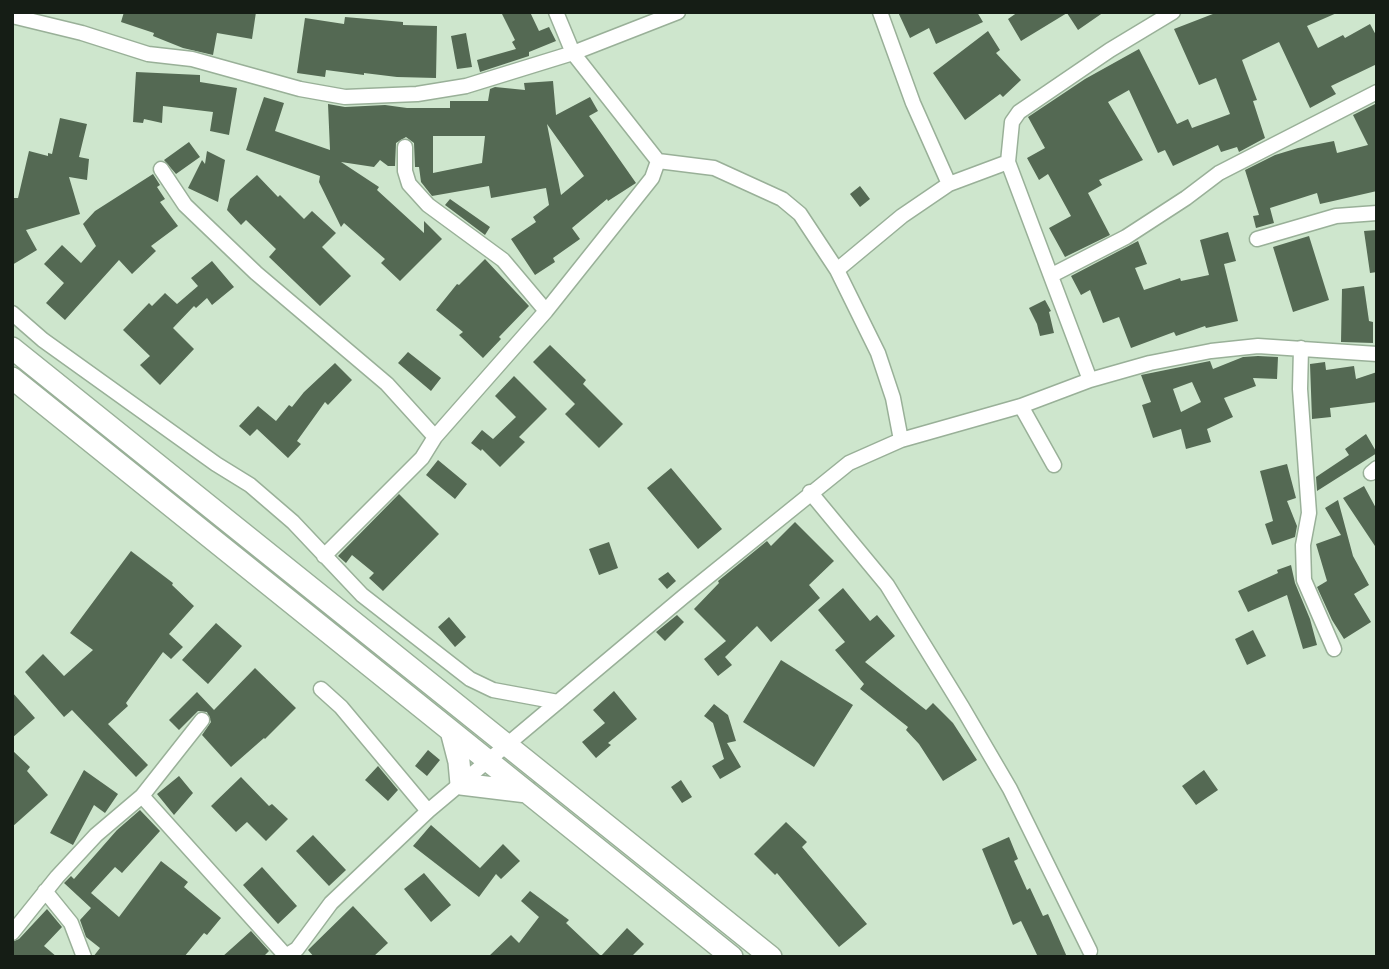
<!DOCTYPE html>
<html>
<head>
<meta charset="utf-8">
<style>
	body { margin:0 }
	#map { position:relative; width:1389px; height:969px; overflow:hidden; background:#cee6cd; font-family:"DM Sans",sans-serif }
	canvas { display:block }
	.frame { position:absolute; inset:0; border:14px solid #151d15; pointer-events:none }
</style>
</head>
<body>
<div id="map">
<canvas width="1389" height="969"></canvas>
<div class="frame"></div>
</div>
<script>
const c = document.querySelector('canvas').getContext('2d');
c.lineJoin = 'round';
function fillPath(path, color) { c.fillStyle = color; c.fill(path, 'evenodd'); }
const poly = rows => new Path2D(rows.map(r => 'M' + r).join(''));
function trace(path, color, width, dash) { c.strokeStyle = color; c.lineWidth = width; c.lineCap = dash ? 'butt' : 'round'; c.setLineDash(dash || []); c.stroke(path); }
const building = poly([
	[124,12,256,12,252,39,217,33,213,55,183,48,153,36,154,33,121,22],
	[501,12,530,12,539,31,549,27,556,41,529,52,529,56,480,72,477,60,516,49,512,42,515,40],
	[898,12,977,12,983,22,936,44,929,28,910,38],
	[1018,12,1104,12,1078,30,1067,13,1021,41,1008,19],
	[1218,12,1339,12,1307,26,1318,48,1343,35,1345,38,1370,24,1377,37,1377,64,1331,86,1336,94,1310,108,1279,42,1242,60,1257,100,1253,101,1265,138,1239,152,1237,147,1221,152,1218,145,1173,166,1165,150,1158,153,1129,90,1108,102,1143,160,1099,180,1102,185,1088,193,1110,235,1065,257,1049,228,1071,216,1048,174,1039,180,1027,158,1045,148,1028,117,1085,79,1139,49,1177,124,1188,119,1192,128,1230,114,1216,78,1199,85,1174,29],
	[345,17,403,22,403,25,437,26,436,78,397,77,364,73,364,75,326,70,325,77,297,73,305,18,344,24],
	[988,31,1000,50,996,53,1021,80,1003,97,1000,94,965,120,933,73],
	[466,33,472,67,457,69,451,36],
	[136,72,200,75,200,82,237,88,229,135,210,131,213,112,163,106,162,123,144,119,143,123,133,122],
	[553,81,556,115,590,97,598,111,589,116,636,183,608,201,607,199,572,228,580,239,553,258,555,262,535,275,511,239,536,222,533,217,549,205,546,188,491,198,489,186,432,196,421,182,419,167,415,167,414,143,406,137,396,143,395,166,388,166,380,160,374,167,341,162,379,187,377,190,424,233,424,221,442,239,400,281,381,263,385,259,344,223,341,227,319,182,320,176,246,150,264,97,284,103,275,131,330,150,328,104,345,107,385,105,407,108,450,108,450,101,488,101,490,89,495,87,525,90,524,83],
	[547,124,584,176,561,195],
	[433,136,485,136,482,163,433,173],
	[1377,103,1377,191,1320,204,1317,193,1270,208,1274,223,1256,228,1253,216,1259,215,1245,170,1275,155,1298,148,1334,141,1337,153,1368,145,1353,115],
	[60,118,87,124,79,157,89,159,87,180,69,177,80,214,26,230,37,250,12,265,12,198,18,198,29,151,48,156,48,153,52,154],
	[189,142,200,157,176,174,164,160],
	[207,151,225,160,218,202,188,188,202,160,205,164],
	[153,174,160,185,157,187,165,199,160,202,178,226,151,246,156,251,132,274,119,260,65,320,46,303,64,283,44,264,62,245,81,263,96,246,83,224,95,211],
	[257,175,278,197,280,195,304,219,312,211,336,233,322,247,351,276,320,306,269,257,276,249,246,220,241,225,227,210,230,199],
	[860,186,870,199,860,207,850,194],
	[450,199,490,227,485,235,445,205],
	[1377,230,1377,272,1370,273,1364,231],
	[1228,232,1236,261,1224,264,1238,321,1206,328,1205,326,1176,336,1174,332,1131,348,1119,317,1103,323,1090,290,1081,295,1071,276,1138,241,1147,264,1135,268,1144,290,1180,278,1181,281,1209,275,1200,240],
	[1309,236,1329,300,1293,312,1273,247],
	[485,259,529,306,499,337,501,339,483,358,459,335,463,332,436,310,457,284,459,285],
	[212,261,234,287,212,305,207,298,196,308,194,306,173,328,194,349,160,385,140,365,150,356,123,330,149,303,152,306,165,293,177,304,198,286,191,278],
	[1364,286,1369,321,1373,322,1373,343,1341,342,1342,289],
	[1045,300,1051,311,1049,312,1054,333,1040,336,1037,324,1029,308],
	[550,345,586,380,583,384,623,424,599,448,565,414,575,404,533,362],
	[408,352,441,378,431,391,398,363],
	[1258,356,1278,357,1277,379,1253,378,1256,386,1224,398,1233,417,1207,429,1211,442,1186,449,1181,429,1153,438,1142,405,1151,402,1141,375,1210,361,1213,369,1243,357],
	[1192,382,1201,402,1181,412,1173,389],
	[1325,362,1326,370,1354,366,1356,379,1377,372,1377,402,1330,408,1331,417,1312,419,1310,364],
	[335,363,352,380,328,405,325,402,297,441,301,444,288,458,257,429,250,436,239,426,258,406,276,421,289,405,292,407,304,392],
	[514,376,547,409,519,437,525,442,500,467,482,449,481,451,471,443,482,430,493,439,516,417,495,396],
	[1366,434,1377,453,1317,491,1316,477,1349,455,1345,449],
	[438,460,467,484,455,499,426,475],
	[1287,464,1296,498,1287,501,1297,526,1295,537,1272,545,1265,524,1273,521,1260,471],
	[671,468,722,529,698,549,647,488],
	[1364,486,1377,510,1377,549,1343,498],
	[399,494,439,534,383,591,369,578,374,573,352,555,346,563,338,556],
	[1338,500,1353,556,1369,585,1354,594,1371,622,1344,639,1332,620,1317,587,1327,581,1316,544,1341,535,1325,508],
	[795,522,834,561,809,585,820,598,771,642,757,626,725,657,732,665,718,676,704,659,726,641,694,609,719,583,718,581,767,541,771,546],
	[609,542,618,568,599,575,589,549],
	[131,551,173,583,172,585,194,606,169,634,183,647,171,659,163,652,126,703,128,706,108,724,148,765,136,777,72,710,64,717,25,672,43,654,64,676,93,650,70,633],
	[1291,565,1295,583,1310,619,1317,645,1303,649,1287,595,1248,612,1238,591,1278,573,1277,570],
	[668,572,676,581,667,589,658,579],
	[843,588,870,621,877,615,895,636,865,662,926,710,933,703,953,723,977,760,943,781,919,744,906,730,908,727,860,689,864,684,835,650,845,642,818,610],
	[677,615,684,622,665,641,656,632],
	[449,617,466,637,455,647,438,627],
	[216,623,242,646,208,684,182,660],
	[1253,630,1266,656,1247,665,1235,639],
	[781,660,853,705,814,767,743,722],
	[255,668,296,708,265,739,264,738,231,767,202,735,211,722,207,712,198,711,179,730,169,720,197,692,214,710],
	[614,691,637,719,608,743,611,745,596,758,582,742,605,723,593,710],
	[12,692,35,718,12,738],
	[714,704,728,715,736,741,727,743,741,767,720,779,712,766,724,759,713,723,704,716],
	[12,750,30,767,27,771,48,795,12,827],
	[428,750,440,760,427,776,415,766],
	[378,766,398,790,388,801,365,780],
	[84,770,118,794,105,813,94,805,73,845,50,833],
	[1204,770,1218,790,1196,805,1182,786],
	[179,776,193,793,174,815,157,794],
	[241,777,269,806,272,804,288,819,266,841,247,822,236,832,211,806],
	[681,780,692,797,682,803,671,787],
	[140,810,160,831,122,873,115,867,91,893,119,917,161,861,188,882,184,887,221,918,207,935,204,933,184,957,93,957,100,948,86,937,80,920,91,908,64,883,71,876,74,879,117,830],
	[786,822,807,842,802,847,867,924,839,947,777,873,775,875,754,854],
	[431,825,480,868,503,844,520,861,501,879,496,874,479,897,413,846],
	[313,835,346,870,329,886,296,851],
	[1009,837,1018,859,1014,861,1027,890,1030,888,1043,916,1048,914,1067,957,1038,957,1021,921,1013,925,982,849],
	[262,867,297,906,278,924,243,885],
	[424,873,451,905,431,922,404,889],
	[530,891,569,920,566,923,601,956,627,928,644,944,631,957,488,957,511,935,519,943,539,917,521,901],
	[353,906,388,943,373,957,314,957,308,950],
	[47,909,62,927,44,946,57,957,12,957,12,942,19,939],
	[251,931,269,951,263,957,222,957]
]);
const minor = poly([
	[880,12,913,103,949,184],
	[12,16,82,33,148,54,192,59,300,89,345,97,417,94,466,86,573,53,678,12],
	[405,147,405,171,409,184,428,205,503,260,546,311],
	[658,161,714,168,782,199,800,214,837,270,878,353,893,398,901,440],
	[161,169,185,205,256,273,387,384,435,437],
	[1257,239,1336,216,1377,213],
	[837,270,902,216,949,184,1008,162],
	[1052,275,1126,237,1186,198,1219,173,1377,92],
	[12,313,43,340,216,464,250,485,293,522,362,595,470,679,493,690,558,702],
	[1301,348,1300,389,1309,513,1303,545,1304,580,1334,649],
	[1090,380,1008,162,1012,122,1019,112,1110,50,1173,12],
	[1021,406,1054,465],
	[1371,473,1377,468],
	[810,492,887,585,962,707,1010,789,1090,951],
	[324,556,422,458,435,437,546,311,652,178,658,161,573,53,556,12],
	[321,689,341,707,428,811],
	[142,796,286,956],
	[45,891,71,923,84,957],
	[12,933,57,877,96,835,142,796,202,720],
	[284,957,297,949,331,903,428,811,683,597,849,463,901,440,1021,406,1090,380,1150,363,1211,351,1258,346,1377,354]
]);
const highway = poly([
	[12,348,771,957],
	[12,378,732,957],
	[451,731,459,762,461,784,527,792]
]);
fillPath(building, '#546953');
trace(minor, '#99b098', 17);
trace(highway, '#99b098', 24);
trace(minor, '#fff', 14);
trace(highway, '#fff', 21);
</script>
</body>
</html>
